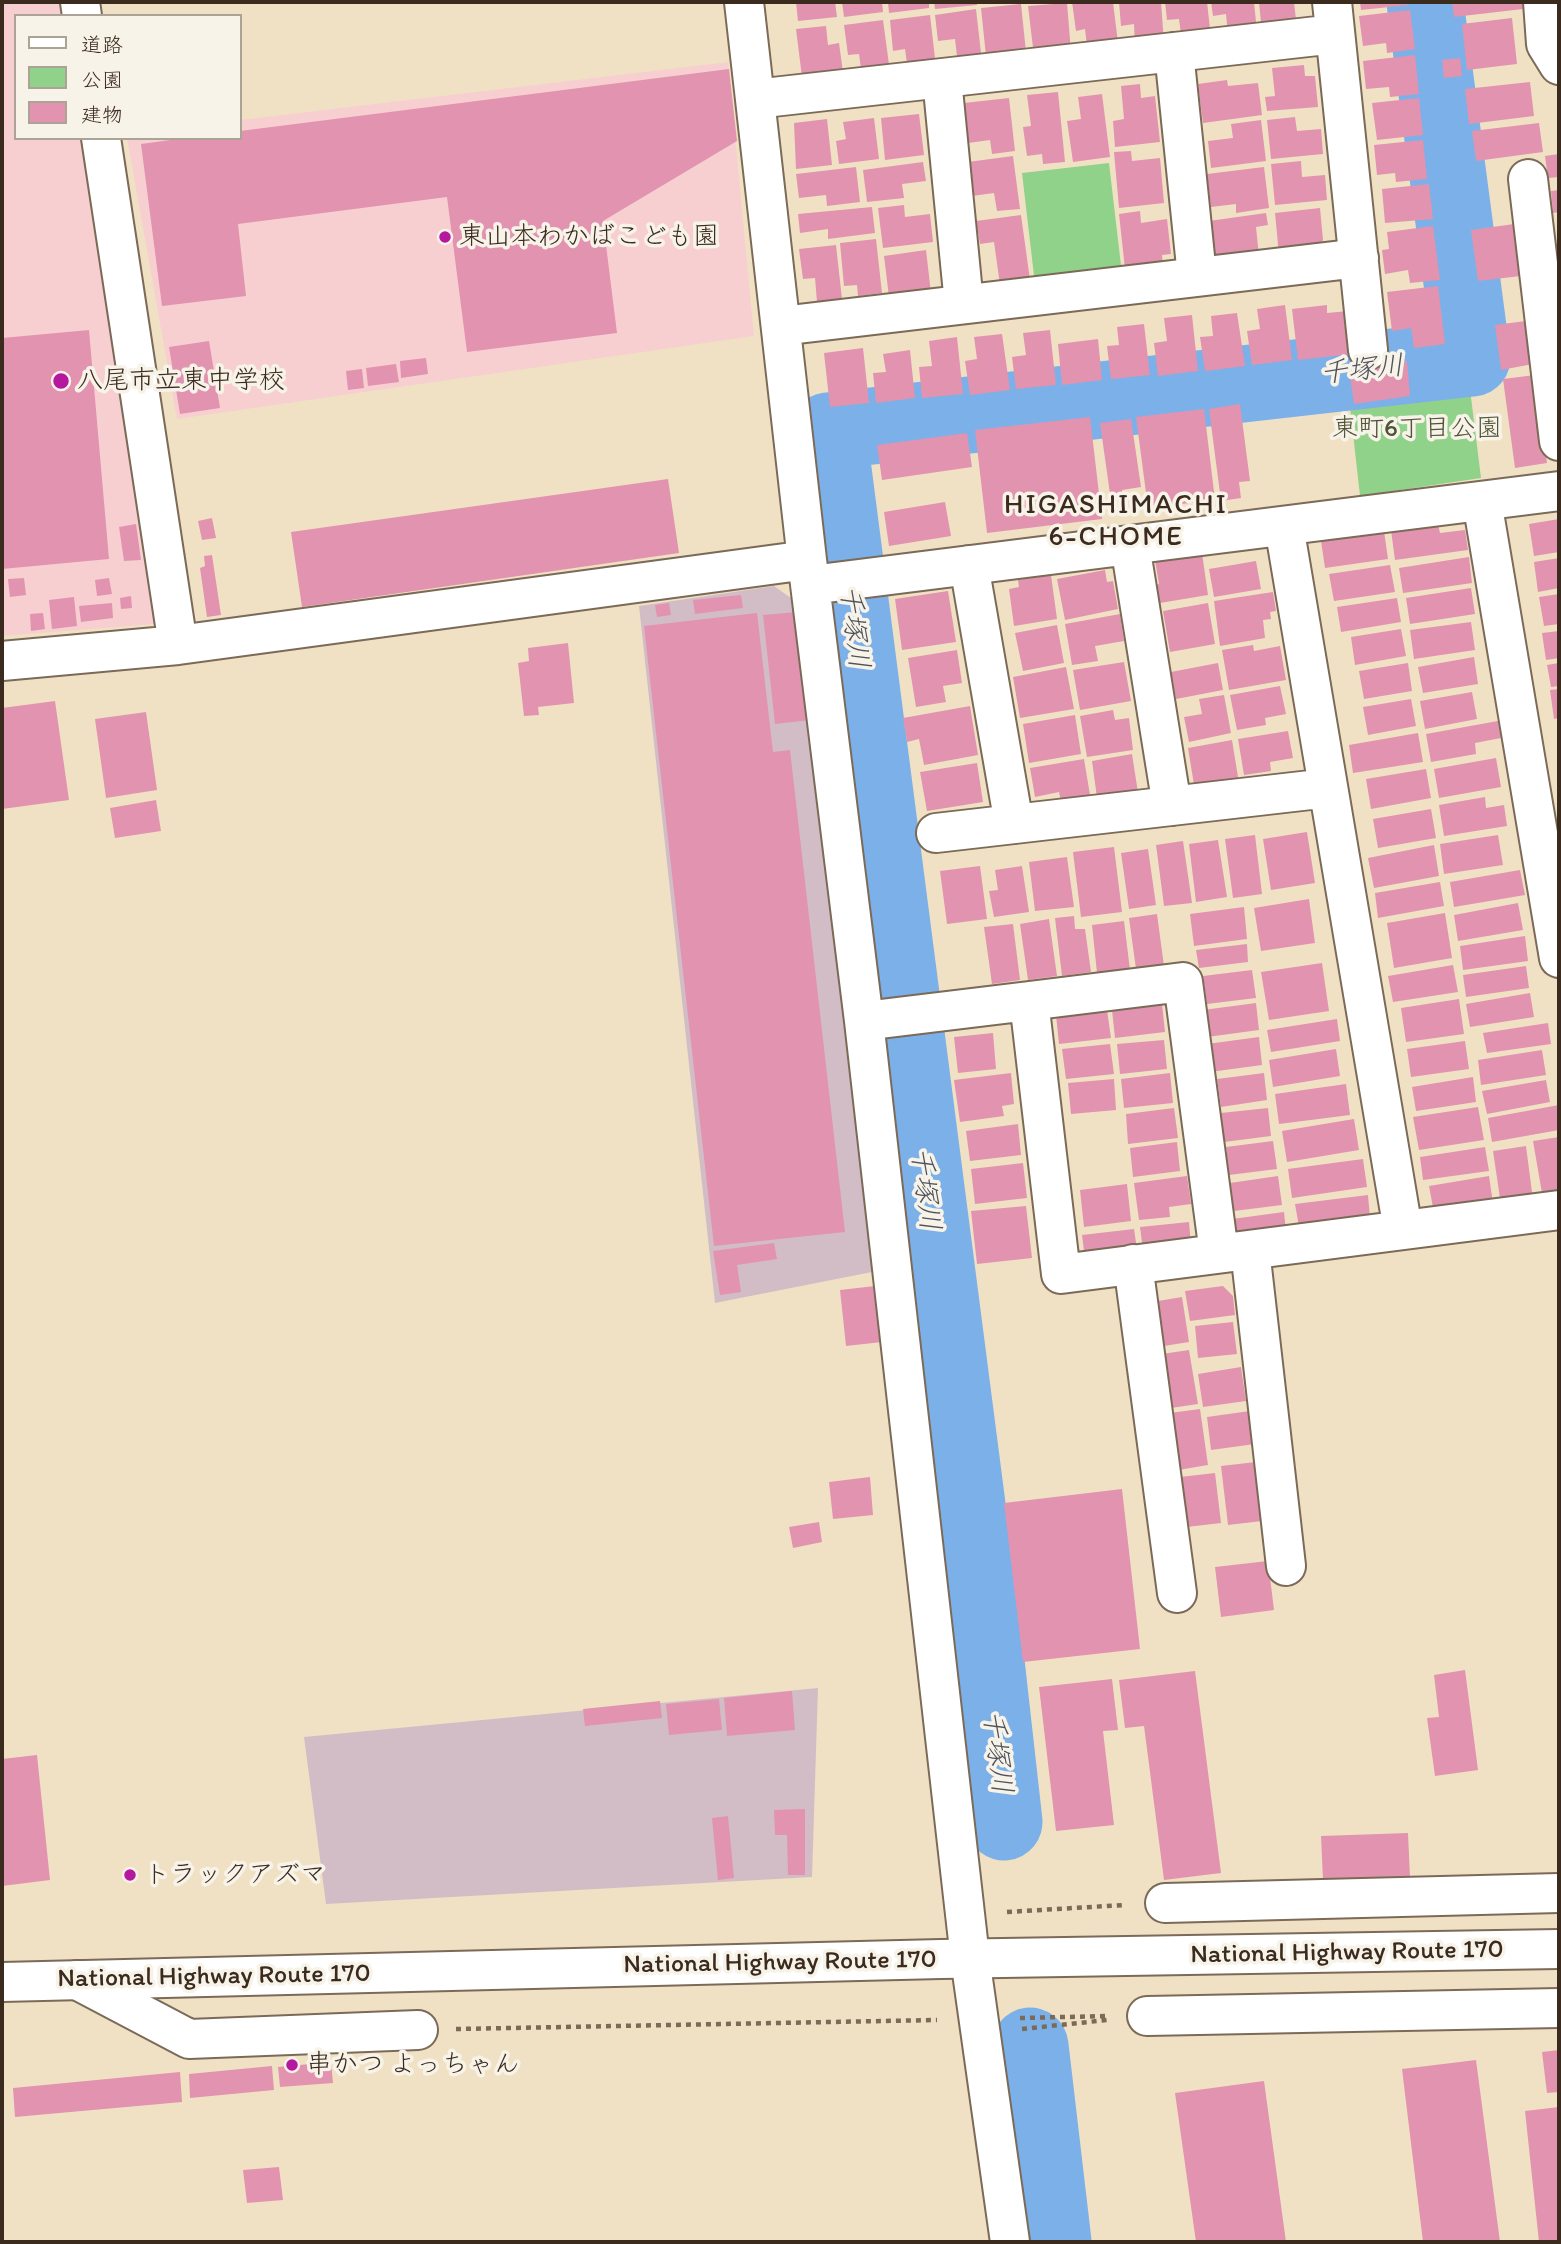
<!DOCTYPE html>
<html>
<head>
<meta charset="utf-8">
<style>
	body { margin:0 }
	#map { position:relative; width:1561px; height:2244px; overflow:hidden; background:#f1e1c4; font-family:Itim,"Klee One",sans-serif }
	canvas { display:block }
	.frame { position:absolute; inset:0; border:4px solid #3b2a1e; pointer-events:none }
	.legend { position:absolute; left:14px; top:14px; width:228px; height:126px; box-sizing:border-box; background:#f7f3e8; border:2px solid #aca397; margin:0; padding:9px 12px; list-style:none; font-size:21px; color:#3b2a1e }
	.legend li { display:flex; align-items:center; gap:14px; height:35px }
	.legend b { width:35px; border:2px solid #aca397 }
</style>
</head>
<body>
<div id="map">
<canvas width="1561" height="2244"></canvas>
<div class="frame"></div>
<ul class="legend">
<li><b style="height:9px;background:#fff"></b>道路</li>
<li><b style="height:19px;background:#90d28a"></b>公園</li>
<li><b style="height:19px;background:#e293b0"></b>建物</li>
</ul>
</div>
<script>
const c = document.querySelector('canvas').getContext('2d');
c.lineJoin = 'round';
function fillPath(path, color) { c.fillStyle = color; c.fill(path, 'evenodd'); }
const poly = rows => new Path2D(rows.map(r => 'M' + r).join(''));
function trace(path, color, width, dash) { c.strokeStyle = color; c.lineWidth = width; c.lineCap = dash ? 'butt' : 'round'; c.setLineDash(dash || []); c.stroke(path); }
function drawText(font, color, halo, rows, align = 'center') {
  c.font = font + ' Itim,"Klee One",sans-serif'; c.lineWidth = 7; c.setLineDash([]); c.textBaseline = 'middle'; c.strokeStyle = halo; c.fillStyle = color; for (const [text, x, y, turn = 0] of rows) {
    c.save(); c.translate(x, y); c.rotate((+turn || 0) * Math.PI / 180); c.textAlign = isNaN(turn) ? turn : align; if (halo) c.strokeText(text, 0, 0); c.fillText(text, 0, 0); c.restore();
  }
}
const built = poly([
	[2,2,66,2,68,16,16,16,16,138,85,138,155,624,2,636],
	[728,62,754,336,177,419,127,138,240,138,240,120]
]);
const industrial = poly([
	[774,586,798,603,872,1272,715,1303,639,606],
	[818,1688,812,1877,326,1904,304,1737]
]);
const green = poly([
	[1109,163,1122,274,1035,284,1022,173],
	[1467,365,1481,478,1360,496,1347,380]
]);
const river = poly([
	[1004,1822,978,1590,828,431,1472,358,1425,2],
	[1030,2046,1053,2242]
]);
const building = poly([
	[796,2,835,2,837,17,798,21],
	[842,2,882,2,883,12,844,17],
	[888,2,929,2,929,8,889,13],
	[934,2,977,2,977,5,935,9],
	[1072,2,1113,2,1118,43,1087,46,1085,29,1076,31],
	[1119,2,1161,2,1164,43,1135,45,1134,24,1121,26],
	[1165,2,1207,2,1211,38,1182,42,1179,19,1167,20],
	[1211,2,1254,2,1257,32,1228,35,1226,14,1213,16],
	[1259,2,1294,2,1297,29,1262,33],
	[1360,2,1408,2,1408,5,1361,10],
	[1452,2,1522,2,1523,9,1454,17],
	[1067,3,1071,52,1034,56,1028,6],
	[1021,4,1026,52,986,56,981,8],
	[976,9,982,62,958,65,955,39,938,41,935,15],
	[1410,10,1415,49,1387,53,1386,43,1363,46,1359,16],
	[930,15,936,67,908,71,905,49,893,51,890,20],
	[1512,18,1517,64,1467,70,1462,24],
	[883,20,890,72,862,76,859,54,848,55,844,25],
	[826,26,828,45,839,43,843,72,802,77,796,29],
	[1415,55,1419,94,1390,97,1389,87,1366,89,1363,61],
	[1460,58,1462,76,1444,78,1442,60],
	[1304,65,1305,76,1315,76,1318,107,1267,111,1265,97,1275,96,1272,68],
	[729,69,737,141,603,221,617,333,467,352,447,197,238,224,246,296,162,306,141,144,185,138,240,138,240,131],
	[1227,80,1228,86,1258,83,1262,115,1203,123,1198,84],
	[1530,82,1534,116,1469,124,1465,89],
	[1140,84,1141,98,1155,96,1160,142,1115,147,1113,121,1124,119,1121,86],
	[1058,92,1065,162,1043,164,1042,154,1027,156,1023,127,1031,126,1027,95],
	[1102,94,1110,157,1073,162,1067,121,1081,119,1078,97],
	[1009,98,1015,151,992,154,990,140,968,143,964,103],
	[1419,98,1423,135,1377,140,1372,103],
	[919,114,924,155,885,160,881,118],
	[1295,117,1297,131,1321,129,1323,154,1271,159,1267,120],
	[874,118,879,159,839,164,836,141,846,139,843,122],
	[827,119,832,165,796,169,794,123],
	[1261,120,1266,161,1211,168,1208,141,1233,138,1231,124],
	[1539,123,1543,152,1476,161,1472,131],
	[1423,140,1427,179,1396,182,1395,173,1377,175,1374,145],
	[1131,151,1132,161,1160,158,1164,203,1119,208,1114,152],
	[1559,154,1559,177,1548,178,1545,156],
	[1013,156,1020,209,997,211,994,193,972,196,968,162],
	[1301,161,1302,177,1325,175,1327,200,1275,205,1271,164],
	[923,162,926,181,902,184,904,198,867,202,863,170],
	[856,167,860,202,827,206,826,195,799,198,796,174],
	[1264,167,1269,208,1236,213,1236,204,1211,207,1207,174],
	[1429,184,1433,219,1385,223,1382,189],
	[1559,190,1559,212,1553,213,1551,191],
	[904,205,905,217,930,214,933,242,883,248,878,208],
	[872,207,875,233,828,239,828,229,800,233,798,214],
	[1320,208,1323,240,1317,251,1279,255,1275,213],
	[1140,211,1141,223,1167,219,1171,254,1162,255,1163,265,1125,269,1119,214],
	[1266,213,1268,225,1256,227,1259,256,1214,262,1209,221],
	[1021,215,1030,280,1000,285,994,242,980,244,976,221],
	[1514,224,1521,276,1478,281,1471,230],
	[1433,226,1440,280,1410,283,1408,270,1385,274,1382,250,1389,249,1387,232],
	[876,239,882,293,858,296,857,285,844,286,840,243],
	[836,245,842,299,817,302,815,278,803,279,799,249],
	[926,250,931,293,889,297,884,256],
	[1438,286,1445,344,1414,348,1411,328,1392,331,1387,292],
	[1285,305,1292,360,1252,365,1247,331,1260,329,1257,309],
	[1327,305,1327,313,1348,311,1352,354,1298,360,1292,309],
	[1237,313,1245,366,1205,371,1200,337,1213,336,1211,316],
	[1192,315,1198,371,1158,376,1154,343,1167,341,1164,318],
	[1526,321,1533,364,1501,370,1495,325],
	[1144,324,1150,375,1111,379,1107,346,1119,345,1117,327],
	[89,330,109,559,2,569,2,338],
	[1050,330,1056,385,1016,389,1012,357,1026,355,1023,333],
	[1002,334,1010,390,970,395,965,361,977,359,974,337],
	[957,337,963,394,922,398,919,367,932,366,929,341],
	[1098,339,1102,380,1062,385,1058,344],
	[209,341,220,408,180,414,169,347],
	[863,348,869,403,830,407,824,353],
	[910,350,915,398,876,403,873,373,886,372,883,354],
	[426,358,428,374,401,378,400,361],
	[1407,361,1410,396,1354,404,1349,369],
	[396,364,399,382,368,386,366,368],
	[362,369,364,388,348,390,346,371],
	[1535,375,1547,463,1515,468,1503,379],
	[1240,404,1250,481,1239,482,1241,498,1221,501,1209,409],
	[1204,409,1215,500,1148,508,1136,417],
	[1090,417,1102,519,987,533,975,430],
	[1131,419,1141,487,1122,490,1123,499,1111,501,1100,423],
	[967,433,972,467,882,480,877,445],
	[668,479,679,553,302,607,291,532],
	[945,502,951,536,889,546,884,512],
	[212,518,216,538,202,540,198,521],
	[1559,519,1559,552,1534,556,1529,524],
	[136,524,141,560,124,561,119,527],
	[1438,524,1440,533,1465,530,1468,550,1395,560,1391,530],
	[1384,531,1388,559,1325,568,1321,541],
	[1202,553,1208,595,1154,604,1151,586,1159,584,1155,560],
	[212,555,221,615,207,617,200,568,205,566,204,556],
	[1469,557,1472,583,1403,593,1399,568],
	[1559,558,1559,588,1538,592,1534,562],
	[1256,561,1261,589,1214,597,1209,569],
	[1390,565,1395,592,1334,601,1329,574],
	[1105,570,1107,582,1113,581,1118,609,1065,620,1057,579],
	[1051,575,1057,619,1014,626,1009,589,1019,587,1018,580],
	[24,578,26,595,10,597,8,579],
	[109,578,112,594,97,596,95,580],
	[1471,588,1475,614,1410,624,1406,598],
	[948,591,956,642,902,650,895,599],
	[1273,592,1276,611,1270,612,1271,619,1263,620,1265,638,1220,646,1214,601],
	[1559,594,1559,624,1544,626,1539,597],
	[741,595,743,608,695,614,693,600],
	[131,596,132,608,121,609,120,598],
	[74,597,77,626,52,629,49,600],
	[1397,598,1401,622,1341,632,1337,607],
	[112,603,113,618,81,622,79,606],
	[669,603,671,615,657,617,655,605],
	[1208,603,1215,644,1170,652,1163,611],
	[797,612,810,720,775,724,763,615],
	[43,613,45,629,31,631,30,614],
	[757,613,773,752,790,750,845,1232,714,1246,644,626],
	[1120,614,1124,641,1095,646,1098,661,1072,665,1065,624],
	[1471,622,1475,650,1414,659,1410,630],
	[1057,625,1064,663,1023,671,1015,633],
	[1401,629,1406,656,1355,665,1351,637],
	[1559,631,1559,658,1546,660,1542,633],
	[568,643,574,703,538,707,539,715,524,716,518,663,529,661,528,648],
	[1253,645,1254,651,1280,646,1286,680,1229,690,1222,650],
	[957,650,962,683,943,686,946,702,916,707,908,658],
	[1474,657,1478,684,1423,693,1418,667],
	[1124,662,1131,701,1080,710,1073,670],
	[1218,663,1223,690,1176,699,1171,672],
	[1408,663,1412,691,1364,699,1359,671],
	[1559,663,1559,686,1551,687,1547,665],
	[1066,667,1074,709,1020,718,1013,677],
	[1280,686,1286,714,1265,718,1266,725,1237,730,1230,695],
	[1559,689,1559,718,1554,719,1550,690],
	[1472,692,1477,719,1425,729,1420,701],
	[1224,695,1231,733,1189,742,1184,717,1202,714,1199,699],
	[1411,699,1416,726,1368,735,1363,707],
	[55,701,69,800,2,809,2,708],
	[970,706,978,755,924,765,919,739,907,742,903,718],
	[1113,710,1115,720,1129,718,1133,750,1087,757,1080,716],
	[146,712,157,790,106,798,95,719],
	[1075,715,1081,754,1029,763,1023,724],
	[1498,721,1501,738,1475,743,1476,754,1431,762,1426,734],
	[1288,731,1293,758,1270,762,1271,771,1244,775,1238,739],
	[1418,733,1423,762,1353,773,1349,745],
	[1232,740,1239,783,1195,791,1188,748],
	[1132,754,1139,799,1098,805,1092,761],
	[1496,758,1501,787,1439,798,1434,769],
	[1084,759,1091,801,1062,807,1059,792,1035,797,1030,768],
	[977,763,983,802,927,811,920,772],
	[1426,769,1431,798,1371,809,1366,779],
	[1485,797,1486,808,1504,805,1507,826,1444,836,1439,805],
	[156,800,161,831,115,838,110,808],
	[1431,809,1436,838,1378,848,1373,819],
	[1307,832,1315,883,1271,890,1263,839],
	[1255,835,1262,894,1233,898,1225,839],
	[1498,835,1503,865,1444,874,1440,844],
	[1218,840,1227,897,1196,902,1189,844],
	[1183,841,1192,903,1164,906,1156,845],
	[1434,845,1439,876,1374,888,1368,858],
	[1114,847,1122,912,1081,917,1073,852],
	[1148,849,1156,905,1129,909,1121,853],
	[1067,857,1074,907,1035,911,1029,862],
	[980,866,987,919,947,924,940,871],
	[1022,866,1029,912,994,917,989,891,998,890,995,870],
	[1520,870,1525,895,1454,907,1450,882],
	[1440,882,1444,906,1378,918,1375,893],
	[1309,899,1315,943,1261,951,1254,908],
	[1518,903,1523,930,1458,941,1454,915],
	[1244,907,1247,939,1194,946,1190,914],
	[1445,913,1452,958,1394,968,1387,923],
	[1157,914,1164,966,1136,969,1129,918],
	[1074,916,1075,929,1085,929,1091,972,1062,976,1055,918],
	[1049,919,1057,976,1028,980,1020,924],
	[1124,921,1130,970,1097,973,1092,925],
	[1013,924,1020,980,992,984,984,927],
	[1525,936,1528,961,1463,970,1460,946],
	[1247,944,1248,962,1199,968,1196,950],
	[1322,963,1329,1011,1269,1020,1261,972],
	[1453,965,1458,992,1393,1002,1388,976],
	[1526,966,1529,988,1466,997,1463,975],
	[1252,970,1256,998,1207,1004,1203,976],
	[1530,993,1534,1017,1470,1027,1466,1004],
	[1459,999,1464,1034,1406,1042,1401,1008],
	[1256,1003,1259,1030,1207,1037,1203,1010],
	[1162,1004,1165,1032,1115,1038,1112,1010],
	[1107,1010,1111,1038,1059,1044,1056,1015],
	[1337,1019,1340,1041,1271,1052,1267,1030],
	[1548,1023,1551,1044,1487,1053,1483,1033],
	[993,1033,996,1069,958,1073,954,1037],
	[1259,1037,1262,1065,1210,1072,1207,1044],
	[1164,1040,1167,1069,1120,1074,1117,1044],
	[1465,1041,1469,1069,1411,1077,1407,1049],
	[1110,1044,1114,1074,1066,1079,1062,1049],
	[1336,1049,1340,1076,1273,1087,1269,1060],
	[1542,1050,1546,1075,1481,1085,1478,1060],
	[1011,1073,1014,1104,1002,1106,1004,1116,960,1122,954,1080],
	[1170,1073,1173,1103,1124,1108,1121,1079],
	[1264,1073,1267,1100,1221,1107,1217,1079],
	[1473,1077,1476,1102,1416,1111,1412,1087],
	[1114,1079,1116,1110,1071,1114,1068,1083],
	[1546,1080,1550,1102,1487,1114,1482,1091],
	[1346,1084,1350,1115,1279,1124,1275,1094],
	[1559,1105,1559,1130,1492,1142,1488,1118],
	[1478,1107,1484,1140,1419,1150,1413,1117],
	[1174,1108,1178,1138,1128,1144,1126,1114],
	[1268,1108,1271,1136,1224,1142,1221,1113],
	[1354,1119,1359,1150,1287,1162,1282,1131],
	[1018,1124,1021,1155,970,1161,966,1131],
	[1559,1137,1559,1190,1542,1193,1533,1141],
	[1273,1141,1277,1169,1229,1175,1226,1147],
	[1177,1142,1180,1171,1133,1177,1130,1148],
	[1526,1146,1533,1200,1501,1205,1493,1151],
	[1485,1147,1489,1171,1423,1180,1420,1157],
	[1363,1159,1367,1187,1292,1198,1288,1169],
	[1023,1163,1027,1198,975,1204,971,1169],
	[1187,1176,1191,1204,1169,1207,1170,1217,1139,1220,1134,1183],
	[1278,1176,1282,1205,1234,1211,1230,1183],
	[1489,1176,1493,1203,1434,1213,1429,1186],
	[1127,1184,1131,1221,1084,1227,1080,1190],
	[1368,1195,1370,1218,1299,1227,1295,1204],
	[1026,1206,1032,1258,977,1264,971,1211],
	[1284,1212,1287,1240,1236,1246,1232,1219],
	[1189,1222,1191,1245,1144,1258,1140,1227],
	[1134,1229,1138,1256,1085,1259,1082,1235],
	[774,1243,777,1259,737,1265,741,1292,720,1295,713,1251],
	[875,1286,882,1342,846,1346,840,1290],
	[1223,1286,1233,1296,1235,1315,1190,1321,1185,1291],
	[1182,1297,1189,1342,1164,1346,1158,1301],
	[1233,1322,1237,1354,1198,1358,1195,1326],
	[1189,1350,1198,1404,1171,1408,1162,1354],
	[1241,1367,1246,1401,1203,1407,1198,1374],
	[1200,1409,1208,1465,1178,1470,1170,1413],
	[1250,1411,1255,1444,1211,1450,1207,1417],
	[1256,1462,1262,1521,1228,1525,1221,1466],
	[1215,1473,1221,1523,1187,1527,1180,1477],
	[870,1477,873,1515,833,1519,829,1482],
	[1122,1489,1140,1649,1023,1662,1004,1503],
	[819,1522,822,1542,793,1548,789,1527],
	[1268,1561,1274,1610,1221,1617,1215,1567],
	[1465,1670,1478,1770,1435,1776,1427,1718,1439,1717,1434,1675],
	[1195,1671,1221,1873,1164,1880,1144,1726,1125,1728,1119,1680],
	[1112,1679,1118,1730,1103,1731,1114,1825,1056,1831,1039,1687],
	[792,1691,795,1730,727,1736,724,1698],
	[719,1699,722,1730,669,1735,666,1704],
	[660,1701,662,1718,585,1726,583,1709],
	[37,1755,50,1880,2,1886,2,1759],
	[805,1809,805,1875,788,1875,787,1835,775,1835,774,1810],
	[728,1816,734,1878,718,1880,712,1818],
	[1408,1833,1410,1877,1323,1880,1321,1836],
	[1559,2050,1559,2092,1547,2093,1542,2052],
	[1476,2060,1500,2242,1423,2242,1402,2069],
	[331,2062,333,2083,280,2087,278,2067],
	[272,2066,274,2090,190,2098,189,2074],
	[180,2072,182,2102,15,2117,13,2088],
	[1264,2081,1286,2242,1196,2242,1175,2093],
	[1559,2107,1559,2242,1539,2242,1525,2111],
	[279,2167,283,2200,247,2203,243,2170]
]);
const path = poly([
	[1007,1912,1124,1905],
	[1020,2018,1109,2016],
	[456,2029,937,2020],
	[1022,2029,1107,2020]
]);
const minor = poly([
	[80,2,82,16],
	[744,2,807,560,864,1021,970,1958,1010,2242],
	[1332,2,1368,350],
	[1543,2,1546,44,1559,65],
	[1174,52,1197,276],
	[942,79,964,304],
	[755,99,1335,34],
	[101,138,178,645],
	[1528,179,1559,441],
	[781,326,1359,258],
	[1482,501,1559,958],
	[1284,526,1403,1230],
	[1130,545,1172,806],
	[969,565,1014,824],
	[811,585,1559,491],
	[2,661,178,645,807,560],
	[936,833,1328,788],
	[1029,1001,1183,982,1219,1253],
	[864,1021,1029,1001,1061,1274,1559,1210],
	[1250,1250,1286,1566],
	[1133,1264,1177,1593],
	[1165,1903,1559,1893],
	[77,1980,189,2039,418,2030],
	[1147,2016,1559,2008]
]);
const highway = poly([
	[2,1982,941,1959,1559,1949]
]);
const markers = [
	[445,237,7,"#b5179e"],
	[61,381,9,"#b5179e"],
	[130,1875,7,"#b5179e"],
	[292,2065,7,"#b5179e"]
];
const poiNames = [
	["東山本わかばこども園",459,237],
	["八尾市立東中学校",77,381],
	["トラックアズマ",144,1875],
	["串かつ よっちゃん",306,2065]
];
const parkNames = [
	["東町6丁目公園",1417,429]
];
const streetNames = [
	["National Highway Route 170",1347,1953,-1],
	["National Highway Route 170",780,1963,-1],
	["National Highway Route 170",214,1977,-1]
];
const waterNames = [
	["千塚川",1362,371,-6],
	["千塚川",853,627,83],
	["千塚川",924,1189,83],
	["千塚川",996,1752,83]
];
const neighbourhoodNames = [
	["HIGASHIMACHI",1116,506],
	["6-CHOME",1116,538]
];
fillPath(built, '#f7cfd1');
fillPath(industrial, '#d2bdc6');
fillPath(green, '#90d28a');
trace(river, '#7cb0e9', 77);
fillPath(building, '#e293b0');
trace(minor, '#7b6a58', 42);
trace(highway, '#7b6a58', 42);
trace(path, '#7b6a58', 4.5, [5, 5]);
trace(minor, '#fff', 38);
trace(highway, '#fff', 38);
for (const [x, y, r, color] of markers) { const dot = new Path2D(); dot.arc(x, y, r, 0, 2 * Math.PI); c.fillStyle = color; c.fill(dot); trace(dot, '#f7f3e8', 2.5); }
drawText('26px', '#3b2a1e', '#f7f3e8', poiNames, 'left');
drawText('26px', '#505439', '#f7f3e8', parkNames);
drawText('26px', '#3b2a1e', '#f7f3e8', streetNames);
drawText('italic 28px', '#4e525b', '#f7f3e8', waterNames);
c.letterSpacing = '2px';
drawText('28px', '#3b2a1e', '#f7f3e8', neighbourhoodNames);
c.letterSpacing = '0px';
</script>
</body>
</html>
